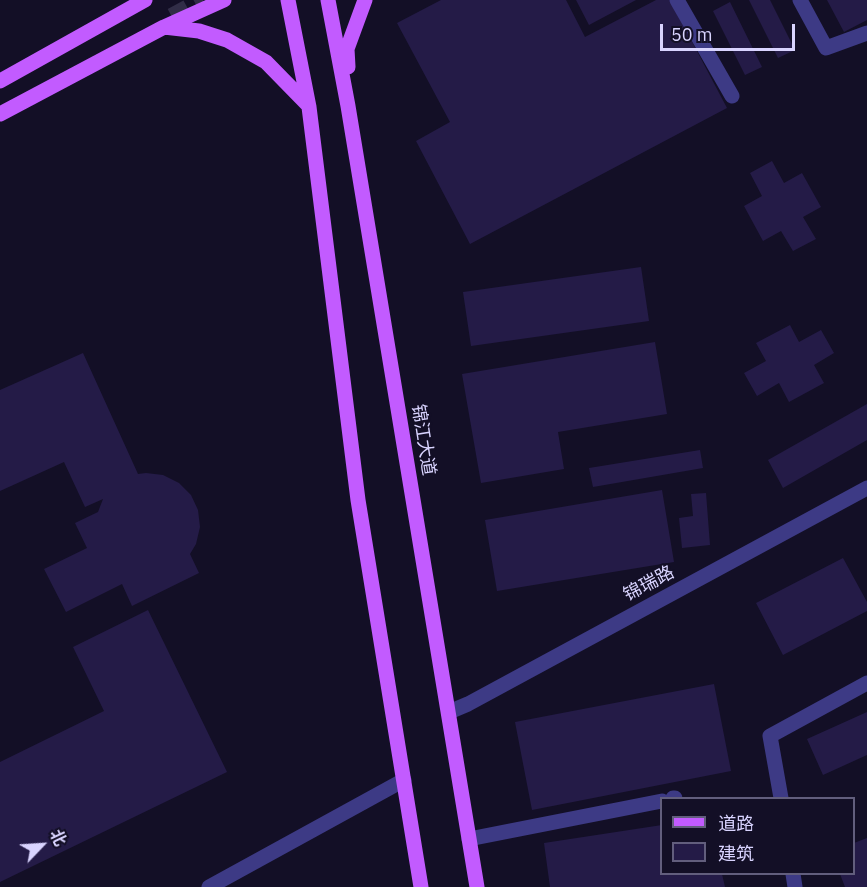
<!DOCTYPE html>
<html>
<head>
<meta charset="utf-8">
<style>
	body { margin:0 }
	#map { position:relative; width:867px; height:887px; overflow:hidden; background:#130f26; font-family:"IBM Plex Sans","Noto Sans SC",sans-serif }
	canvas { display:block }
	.legend { position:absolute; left:660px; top:797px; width:195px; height:78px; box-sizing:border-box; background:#130f26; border:2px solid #625e7d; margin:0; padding:8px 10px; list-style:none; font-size:18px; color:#d9d4ff }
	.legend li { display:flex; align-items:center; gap:12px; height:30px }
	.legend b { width:30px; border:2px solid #625e7d }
	.north { position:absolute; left:12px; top:815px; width:60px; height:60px; -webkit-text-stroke:4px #130f26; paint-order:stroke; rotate:65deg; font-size:16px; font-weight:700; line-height:24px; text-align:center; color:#d9d4ff }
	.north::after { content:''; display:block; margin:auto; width:21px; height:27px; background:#d9d4ff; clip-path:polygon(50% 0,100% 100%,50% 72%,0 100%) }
	.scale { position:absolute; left:660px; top:24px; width:135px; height:27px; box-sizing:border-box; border:3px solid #d9d4ff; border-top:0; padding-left:8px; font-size:18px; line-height:21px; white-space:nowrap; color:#d9d4ff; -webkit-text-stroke:4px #130f26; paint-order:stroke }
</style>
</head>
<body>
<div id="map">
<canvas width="867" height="887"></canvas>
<ul class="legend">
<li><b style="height:8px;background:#c25bff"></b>道路</li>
<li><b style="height:16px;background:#241b47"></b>建筑</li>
</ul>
<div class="north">北</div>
<div class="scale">50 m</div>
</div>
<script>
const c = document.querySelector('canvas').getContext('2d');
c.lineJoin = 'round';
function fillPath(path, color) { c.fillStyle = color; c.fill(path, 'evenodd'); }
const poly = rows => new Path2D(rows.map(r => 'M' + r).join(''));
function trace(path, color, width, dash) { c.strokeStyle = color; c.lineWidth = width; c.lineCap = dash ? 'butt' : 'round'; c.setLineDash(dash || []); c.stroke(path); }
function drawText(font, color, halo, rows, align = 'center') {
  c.font = font + ' "IBM Plex Sans","Noto Sans SC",sans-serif'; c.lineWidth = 4.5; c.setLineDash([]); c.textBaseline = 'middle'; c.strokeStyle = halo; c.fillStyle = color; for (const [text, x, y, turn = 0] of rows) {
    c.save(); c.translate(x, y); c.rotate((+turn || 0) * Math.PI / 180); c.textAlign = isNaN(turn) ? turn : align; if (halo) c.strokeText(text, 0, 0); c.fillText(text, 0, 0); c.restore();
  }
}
const building = poly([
	[441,0,566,0,585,37,656,0,670,0,727,108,470,244,416,141,450,122,397,23],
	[576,0,636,0,589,25],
	[749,0,770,0,795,50,778,58],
	[827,0,867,0,867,20,844,32],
	[730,2,762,67,745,75,713,11],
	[772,161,784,183,802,173,821,207,803,217,816,239,793,251,781,231,763,241,744,206,762,196,750,173],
	[641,267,649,321,471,346,463,292],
	[790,325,799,342,821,330,834,353,814,365,824,383,789,402,779,383,757,396,744,373,766,361,756,343],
	[655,342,667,414,558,432,564,469,481,483,462,374],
	[83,353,138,474,146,473,163,475,179,483,191,495,198,510,200,527,196,544,190,554,199,573,132,606,122,584,66,612,44,569,87,548,75,523,98,512,103,499,85,507,64,462,0,491,0,390],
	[867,404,867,440,783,488,768,460],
	[700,450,703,468,593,487,589,468],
	[662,490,674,562,497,591,485,520],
	[706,493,710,545,682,548,679,518,693,516,691,494],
	[843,558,867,602,867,611,783,655,756,603],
	[148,610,227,772,0,882,0,762,104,711,73,647],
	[714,684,731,771,532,810,515,722],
	[867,712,867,755,823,775,807,739],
	[662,825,662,874,722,874,725,887,550,887,544,843],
	[867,838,867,887,845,887,840,874,854,874,854,843]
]);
const highwayTunnel = poly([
	[172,17,203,0]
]);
const minor = poly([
	[677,0,732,96],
	[800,0,826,48,867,33],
	[449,712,468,704,867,488],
	[673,798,675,798],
	[781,798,770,736,867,683],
	[469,839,662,801],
	[793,874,795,887],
	[209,887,404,780]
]);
const major = poly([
	[288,0,309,107,358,500,421,887],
	[328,0,348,106,477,887],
	[164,27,199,31,227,40,266,62,309,106],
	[348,67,347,49,365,0],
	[0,81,145,0],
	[0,114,164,27,224,0]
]);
const streetNames = [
	["锦江大道",423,440,81],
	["锦瑞路",649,584,-28]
];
fillPath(building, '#241b47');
trace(highwayTunnel, '#312d47', 18, [18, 9]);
trace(minor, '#3d3a85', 15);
trace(major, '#c25bff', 15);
drawText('18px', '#d9d4ff', '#130f26', streetNames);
</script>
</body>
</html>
